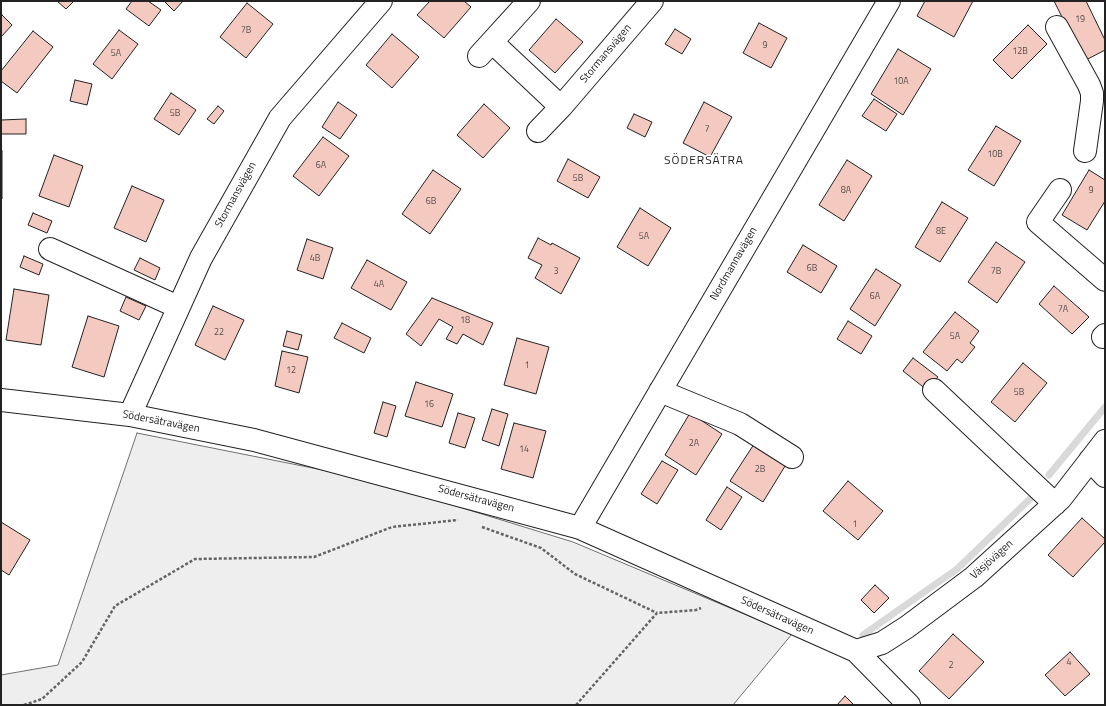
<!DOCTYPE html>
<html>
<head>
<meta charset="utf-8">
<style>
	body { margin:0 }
	#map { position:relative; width:1106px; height:706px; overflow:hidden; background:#fff; font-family:"Titillium Web",sans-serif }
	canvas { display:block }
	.frame { position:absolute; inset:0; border:2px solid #222; pointer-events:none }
</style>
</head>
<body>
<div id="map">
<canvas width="1106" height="706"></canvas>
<div class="frame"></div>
</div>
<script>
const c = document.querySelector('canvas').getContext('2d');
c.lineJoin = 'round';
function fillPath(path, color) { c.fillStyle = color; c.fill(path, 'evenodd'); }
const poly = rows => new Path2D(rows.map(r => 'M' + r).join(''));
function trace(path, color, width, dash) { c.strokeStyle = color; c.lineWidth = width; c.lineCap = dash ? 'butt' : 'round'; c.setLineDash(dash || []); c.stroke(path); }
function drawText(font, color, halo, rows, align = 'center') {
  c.font = font + ' "Titillium Web",sans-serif'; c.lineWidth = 3; c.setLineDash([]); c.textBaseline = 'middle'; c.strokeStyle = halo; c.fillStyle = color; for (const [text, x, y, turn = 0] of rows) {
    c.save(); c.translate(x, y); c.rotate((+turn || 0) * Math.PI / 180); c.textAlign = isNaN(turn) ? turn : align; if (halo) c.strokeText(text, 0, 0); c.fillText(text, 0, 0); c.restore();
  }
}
const green = poly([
	[137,433,368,479,573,542,792,634,733,705,1,705,1,675,58,665,137,433]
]);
const stream = poly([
	[1049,475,1105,407],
	[863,635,957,569,1032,497]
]);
const building = poly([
	[57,1,74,1,66,9,57,1],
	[132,1,148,1,161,10,149,26,126,9,132,1],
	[164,1,183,1,174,11,164,1],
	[430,1,464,1,471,7,444,38,417,15,430,1],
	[925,1,973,1,954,37,917,16,925,1],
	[1054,1,1086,1,1105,40,1105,50,1084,61,1054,1],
	[247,3,273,24,246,58,220,37,247,3],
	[2,15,12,25,1,37,1,16,2,15],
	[556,19,583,42,555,73,529,50,556,19],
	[759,23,787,38,771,68,743,53,759,23],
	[1028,25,1047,44,1012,79,993,60,1028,25],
	[675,29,691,39,682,54,665,44,675,29],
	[119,30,138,44,112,79,93,64,119,30],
	[33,31,53,47,17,93,1,81,1,71,33,31],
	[392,34,419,57,392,88,366,65,392,34],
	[898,49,931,69,903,115,871,94,898,49],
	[75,80,92,84,87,105,70,101,75,80],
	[171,93,196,110,179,135,154,119,171,93],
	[874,99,897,114,886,131,862,116,874,99],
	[338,102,357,115,340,139,322,127,338,102],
	[704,102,732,117,710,157,683,143,704,102],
	[484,104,510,128,483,158,457,135,484,104],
	[218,106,224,111,214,124,207,119,218,106],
	[634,114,652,122,645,137,627,128,634,114],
	[26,119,26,134,1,134,1,120,26,119],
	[996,126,1021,141,994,186,968,170,996,126],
	[323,137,349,156,319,196,293,176,323,137],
	[2,151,2,199,1,199,1,152,2,151],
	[54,155,83,166,69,207,39,196,54,155],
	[568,159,600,177,588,198,557,181,568,159],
	[847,160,872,176,844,221,819,205,847,160],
	[433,170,461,189,430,234,402,214,433,170],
	[1089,170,1105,180,1105,201,1087,230,1062,215,1089,170],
	[132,186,164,200,146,242,114,228,132,186],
	[942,202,968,218,940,262,915,247,942,202],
	[640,208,671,228,648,266,617,247,640,208],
	[33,213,52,221,47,233,28,225,33,213],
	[538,238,551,245,552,243,580,258,561,294,535,278,542,265,528,258,538,238],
	[307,239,333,248,323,279,297,270,307,239],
	[996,242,1025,262,997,303,968,282,996,242],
	[803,245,837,266,821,293,787,272,803,245],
	[24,256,43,264,39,275,20,267,24,256],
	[140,258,160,268,155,280,134,270,140,258],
	[367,260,407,282,391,310,351,288,367,260],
	[876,269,901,285,875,326,850,309,876,269],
	[1054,286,1089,317,1072,334,1039,304,1054,286],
	[14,289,49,295,41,345,6,340,14,289],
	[126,297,146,306,139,320,120,311,126,297],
	[432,298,493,323,483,345,463,334,457,344,446,339,453,327,439,319,421,346,406,334,432,298],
	[213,306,244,320,225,360,195,345,213,306],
	[955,312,979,331,970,343,975,347,962,363,957,359,947,371,923,352,955,312],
	[88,316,119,326,104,377,72,367,88,316],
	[848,321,872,336,861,354,837,339,848,321],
	[342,323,371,338,364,353,334,338,342,323],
	[287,331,302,335,298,350,283,346,287,331],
	[517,338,549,347,536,394,504,385,517,338],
	[282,351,308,357,299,393,275,386,282,351],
	[913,358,938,377,927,390,903,371,913,358],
	[1023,363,1047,383,1015,422,991,402,1023,363],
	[416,382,453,394,442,427,405,416,416,382],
	[383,402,396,406,387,437,374,433,383,402],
	[492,409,508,414,499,446,482,440,492,409],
	[458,413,475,418,465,448,449,443,458,413],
	[690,413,722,434,696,475,665,455,690,413],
	[514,423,546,431,533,478,501,469,514,423],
	[758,438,790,458,763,502,730,481,758,438],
	[662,461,678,470,657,504,641,494,662,461],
	[848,481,883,511,858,540,823,511,848,481],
	[727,487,742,497,721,530,706,520,727,487],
	[1082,518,1105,539,1105,542,1073,577,1048,555,1082,518],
	[1,522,30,540,9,575,1,570,1,522],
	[875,585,889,598,874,613,861,600,875,585],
	[953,634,984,662,949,699,919,671,953,634],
	[1070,652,1090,674,1065,696,1045,675,1070,652],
	[845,696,854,705,837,705,845,696]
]);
const path = poly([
	[482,527,541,548,575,574,657,613],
	[24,705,42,699,82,662,115,606,195,559,314,557,392,527,458,520],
	[576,705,657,613,696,610,701,608]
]);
const minor = poly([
	[1057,27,1089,85,1092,93,1092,101,1085,151],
	[492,42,561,107],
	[479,56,529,1],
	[538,131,561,107,652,1],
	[1060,190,1038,222,1105,280],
	[50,249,178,307],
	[1103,337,1105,335],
	[934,390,1055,504],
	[660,391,740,424,792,457],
	[1,400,130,415,254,440,580,528,856,651,909,705],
	[130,415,201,258,280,118,381,1],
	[1090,460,1105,476],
	[580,528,889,1],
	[856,651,882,643,907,627,974,577,1061,498,1105,441]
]);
const numberNames = [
	["19",1080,20],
	["7B",246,31],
	["9",765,46],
	["12B",1020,52],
	["5A",116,54],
	["10A",901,82],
	["5B",175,114],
	["7",707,130],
	["10B",995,155],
	["6A",321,166],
	["5B",578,179],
	["8A",846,191],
	["9",1091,191],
	["6B",431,202],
	["8E",941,232],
	["5A",644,237],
	["4B",315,259],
	["6B",812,269],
	["3",556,272],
	["7B",996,272],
	["4A",379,285],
	["6A",875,297],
	["7A",1063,310],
	["18",465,321],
	["22",219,333],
	["5A",955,337],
	["1",527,366],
	["12",291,371],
	["5B",1019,393],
	["16",429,405],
	["2A",694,444],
	["14",524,450],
	["2B",760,470],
	["1",855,525],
	["4",1069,663],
	["2",951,666]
];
const streetNames = [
	["Stormansvägen",606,54,-50],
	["Stormansvägen",236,195,-61],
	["Nordmannavägen",734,264,-60],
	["Södersätravägen",161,422,11],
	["Södersätravägen",476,499,15],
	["Väsjövägen",992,560,-42],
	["Södersätravägen",777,616,24]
];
const neighbourhoodNames = [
	["SÖDERSÄTRA",704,161]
];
fillPath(green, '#eee');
trace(green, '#6f6f6f', 1);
trace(stream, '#d9d9d9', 7);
fillPath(building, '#f3c9c0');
trace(building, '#222', 1);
trace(minor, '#222', 24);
trace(path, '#646464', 2.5, [3, 2]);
trace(minor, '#fff', 22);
drawText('9px', '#564c4a', null, numberNames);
drawText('11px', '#222', '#fff', streetNames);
c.letterSpacing = '1px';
drawText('12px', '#222', '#fff', neighbourhoodNames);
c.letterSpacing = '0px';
</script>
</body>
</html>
